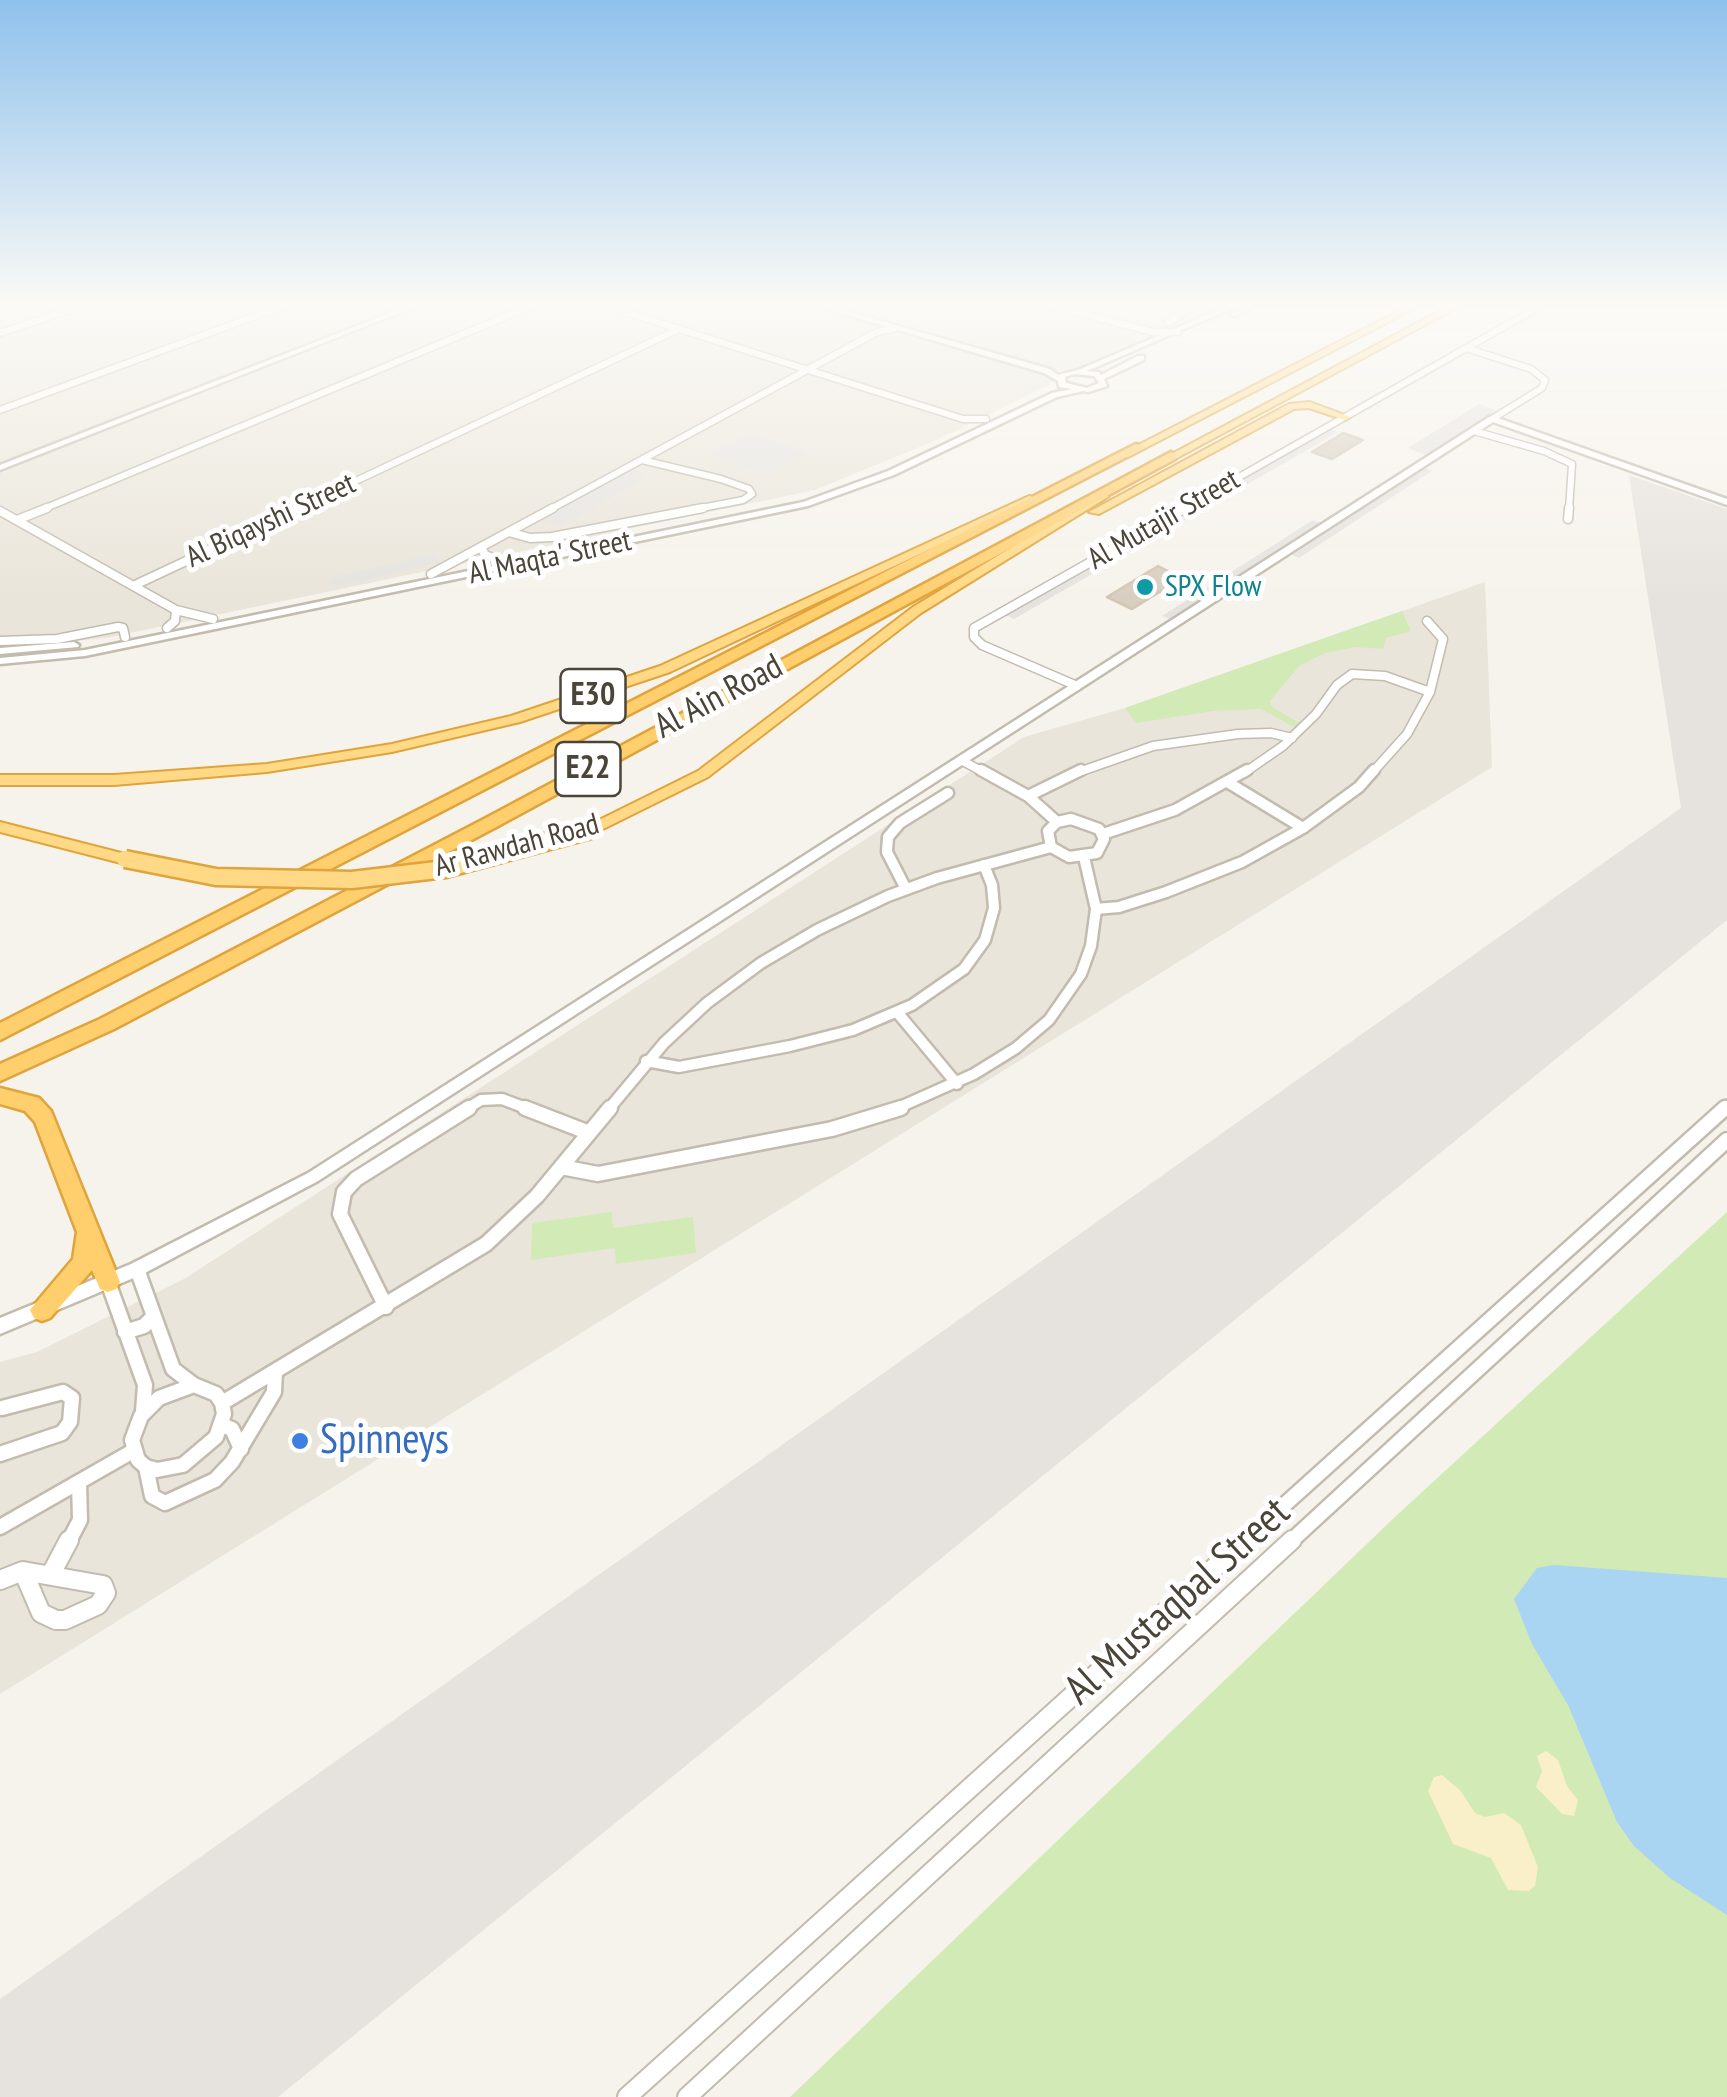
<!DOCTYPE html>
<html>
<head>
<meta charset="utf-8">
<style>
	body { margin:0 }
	canvas { display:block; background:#f6f3ec }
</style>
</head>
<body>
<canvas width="1727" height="2097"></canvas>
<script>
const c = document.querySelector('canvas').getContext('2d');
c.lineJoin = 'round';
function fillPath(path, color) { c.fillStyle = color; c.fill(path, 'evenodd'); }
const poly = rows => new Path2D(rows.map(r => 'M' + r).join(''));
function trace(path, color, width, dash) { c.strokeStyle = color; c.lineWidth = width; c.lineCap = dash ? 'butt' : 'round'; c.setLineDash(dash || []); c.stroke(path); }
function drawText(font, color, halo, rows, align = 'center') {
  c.font = font + ' "PT Sans Narrow",sans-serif'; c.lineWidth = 10; c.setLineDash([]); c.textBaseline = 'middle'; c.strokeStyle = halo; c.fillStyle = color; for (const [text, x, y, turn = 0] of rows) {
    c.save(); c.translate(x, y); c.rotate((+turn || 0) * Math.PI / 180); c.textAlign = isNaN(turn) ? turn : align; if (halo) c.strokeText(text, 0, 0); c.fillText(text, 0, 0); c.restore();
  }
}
const residential = poly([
	[0,304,1232,304,1079,370,939,439,815,490,106,638,0,648],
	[1485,582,1492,767,0,1694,0,1362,37,1352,184,1279,1024,737,1125,708]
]);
const industrial = poly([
	[1629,475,1727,509,1727,920,278,2097,0,2097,0,1999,1681,808]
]);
const green = poly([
	[1402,611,1411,631,1386,638,1383,649,1356,647,1325,653,1299,666,1270,701,1272,707,1301,724,1296,728,1261,709,1213,711,1136,723,1125,708],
	[612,1212,613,1228,693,1217,696,1253,616,1264,615,1248,531,1260,532,1223],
	[1727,1212,1727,2097,790,2097,1397,1515]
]);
const sand = poly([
	[1546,1751,1558,1760,1567,1786,1578,1800,1574,1816,1562,1814,1536,1787,1542,1771,1537,1756],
	[1442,1775,1460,1790,1475,1813,1485,1817,1504,1813,1521,1825,1538,1867,1535,1886,1529,1891,1508,1890,1491,1858,1453,1844,1428,1791,1434,1777]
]);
const parking = poly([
	[1479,404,1497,411,1426,455,1408,448],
	[1332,429,1338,432,1014,619,1006,615],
	[750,432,808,453,769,476,710,454],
	[1426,468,1432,471,1299,558,1292,555],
	[634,469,645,474,636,478,642,481,558,527,540,519],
	[1313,520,1320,523,1170,619,1162,616],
	[435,554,439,563,334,587,330,578]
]);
const water = poly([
	[1554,1565,1727,1578,1727,1915,1670,1878,1634,1846,1617,1822,1568,1705,1532,1644,1514,1599,1537,1568]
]);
const building = poly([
	[1343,433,1363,440,1332,459,1312,452,1343,433],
	[1158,566,1182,578,1132,609,1107,597,1158,566]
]);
const minorFar4 = poly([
	[600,304,963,419,986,419],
	[1045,304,1153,332,1178,332],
	[1168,323,1196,304],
	[0,333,88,304],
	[1466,348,1531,369,1545,380,1542,388,1492,419],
	[0,410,288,304],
	[1474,431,1544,451,1572,464,1569,510],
	[642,460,721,479,749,489,752,494,743,500,691,510],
	[41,510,536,304],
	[294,510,679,329],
	[549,510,877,332,896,328],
	[1181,510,1544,304]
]);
const minorFar3 = poly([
	[0,511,176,610,213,619],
	[1568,519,1569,508],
	[17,520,47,508],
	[509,532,530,538,552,537,703,508],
	[481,547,485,555,498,560],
	[431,574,553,508],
	[135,585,299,508],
	[167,628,175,621,176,610],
	[0,641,57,639,118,627,123,628,125,637],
	[1077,686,982,645,974,637,974,628,1186,508],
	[961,760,985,773],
	[1076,773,1153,746,1238,734,1271,733,1292,738],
	[1244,773,1283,746,1316,714,1337,685,1352,674,1385,676,1430,692],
	[1372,773,1407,734,1430,692,1443,639,1427,621]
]);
const minorFar2 = poly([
	[981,770,1028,796,1057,822],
	[1229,783,1303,828],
	[1028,796,1081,770],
	[1071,819,1099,829,1104,839,1097,853,1069,857,1051,847,1048,831,1057,822,1071,819],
	[1103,834,1175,810,1247,770],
	[906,889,887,852,888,837,900,823,948,793],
	[1096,909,1119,907,1166,892,1242,862,1303,828,1359,787,1374,770],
	[897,1012,957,1084],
	[646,1061,679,1067,790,1046,853,1030,912,1005,964,969,985,940,994,908,992,885,984,865],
	[465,1110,481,1100,502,1099,531,1110],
	[608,1110,664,1043,707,1003,761,963,817,930,888,896,937,878,1051,847],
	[893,1110,974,1074,1016,1048,1049,1020,1081,974,1091,946,1096,909,1084,857],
	[1722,1110,1727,1106]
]);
const minorFar1 = poly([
	[525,1108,587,1132],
	[561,1167,598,1174,832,1129,901,1108],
	[137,1269,173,1369,194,1385],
	[108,1282,145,1385,143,1411],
	[386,1307,340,1214,344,1192,356,1179,469,1108],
	[125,1332,144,1326,154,1316],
	[194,1385,216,1394,222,1403,224,1414,216,1437,183,1465,157,1470,146,1467,138,1460,132,1440,141,1416,159,1398,194,1385],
	[222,1403,486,1244,537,1196,610,1108],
	[222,1425,232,1429,241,1449],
	[0,1454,62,1433,70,1422,72,1398,63,1392,2,1408],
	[146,1467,152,1496,165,1503,215,1480,232,1462,274,1392,275,1372],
	[0,1527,133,1451],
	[68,1543,80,1520,79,1482],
	[1242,1543,1725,1108],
	[1289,1543,1727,1140]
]);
const minor = poly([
	[23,1571,103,1585,106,1593,98,1605,65,1620,56,1620,41,1613,23,1571],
	[51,1574,69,1540],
	[0,1580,23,1571],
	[627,2097,1245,1540],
	[687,2097,1292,1540]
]);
const tertiary = poly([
	[413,304,422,304,0,470,0,465,413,304],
	[810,304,821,304,1050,369,1058,375,1078,370,1233,304,1242,304,1087,371,1099,372,1101,375,1138,356,1144,356,1144,360,1104,379,1107,386,1088,392,1083,391,1057,397,894,475,808,506,85,656,0,664,0,658,85,650,803,502,888,471,1052,393,1072,389,1059,387,1058,381,1044,373,810,304],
	[1074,374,1094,376,1099,383,1087,388,1066,383,1065,377,1074,374],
	[1250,304,1259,304,1235,316,1230,315,1250,304],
	[1489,417,1495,417,1727,499,1727,505,1493,422,318,1181,143,1274,0,1334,0,1318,131,1264,308,1173,1489,417],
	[74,642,79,645,78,647,0,654,0,648,74,642]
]);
const trunk = poly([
	[1412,304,1423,304,1128,457,1119,455,1412,304],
	[1453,304,1464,304,1160,467,1151,465,1453,304],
	[1310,402,1350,417,1345,420,1309,408,1294,409,1099,514,1089,512,1289,404,1310,402],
	[1100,494,1109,496,921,613,708,777,595,833,585,833,585,827,698,771,913,607,1100,494],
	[1029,496,1038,498,670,672,520,722,392,752,267,772,114,785,0,785,0,775,114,775,267,764,392,744,511,716,660,666,1029,496],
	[0,822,125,854,133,859,125,864,0,832,0,822]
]);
const motorway = poly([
	[1136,444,1146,447,0,1040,0,1023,1136,444],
	[1171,452,1177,456,1175,459,498,826,114,1029,0,1081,0,1064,100,1019,486,818,1171,452],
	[0,1088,39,1098,51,1111,120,1282,116,1289,108,1292,100,1289,92,1270,50,1318,42,1321,34,1318,30,1310,73,1259,77,1232,35,1122,25,1111,0,1104,0,1088]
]);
const trunkBridge = poly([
	[125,859,216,877,352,880,445,869,590,830]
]);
const markers = [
	[1145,587,10,"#0f9aa8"],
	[300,1441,10,"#3f7fe0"]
];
const farStreetnames = [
	["Al Mutajir Street",1164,520,-30],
	["Al Biqayshi Street",271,521,-25],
	["Al Maqta' Street",550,558,-12],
	["Ar Rawdah Road",517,846,-15]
];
const farCulturenames = [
	["SPX Flow",1165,587]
];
const shields = [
	[593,696,65],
	[588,769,65]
];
const shieldNames = [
	["E30",593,696],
	["E22",588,769]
];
const streetNames = [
	["Al Ain Road",719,697,-28]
];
const nearShopnames = [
	["Spinneys",320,1441]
];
const nearStreetnames = [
	["Al Mustaqbal Street",1178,1602,-42]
];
fillPath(residential, '#eae5da');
fillPath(industrial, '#e6e2dd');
fillPath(green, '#d2eab5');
fillPath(sand, '#f9efc9');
fillPath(parking, '#e5e3e0');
fillPath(water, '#a9d4f2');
fillPath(building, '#d8cfc1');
trace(building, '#d3c7b4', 2.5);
trace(minorFar4, '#c2bbae', 9);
trace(minorFar3, '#c2bbae', 11);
trace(minorFar2, '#c2bbae', 15);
trace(minorFar1, '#c2bbae', 19);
trace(minor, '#c2bbae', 22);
trace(tertiary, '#c2bbae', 5);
trace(trunk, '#e0a43c', 4);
trace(motorway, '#e0a43c', 5);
trace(minorFar4, '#fff', 6);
trace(minorFar3, '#fff', 8);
trace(minorFar2, '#fff', 10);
trace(minorFar1, '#fff', 14);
trace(minor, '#fff', 18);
fillPath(tertiary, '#fff');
fillPath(trunk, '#ffd985');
fillPath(motorway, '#ffcf6e');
trace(trunkBridge, '#e0a43c', 21, []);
trace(trunkBridge, '#ffd985', 16);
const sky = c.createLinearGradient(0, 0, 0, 598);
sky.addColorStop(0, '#8fc1ec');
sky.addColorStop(0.51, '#fbfaf6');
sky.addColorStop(1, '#fbfaf600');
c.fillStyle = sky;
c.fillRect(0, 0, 1727, 598);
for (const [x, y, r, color] of markers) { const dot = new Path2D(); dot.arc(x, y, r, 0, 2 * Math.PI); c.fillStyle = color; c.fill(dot); trace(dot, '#fff', 4); }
drawText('30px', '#4b4439', '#fff', farStreetnames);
drawText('30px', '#0d838f', '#fff', farCulturenames, 'left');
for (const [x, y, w] of shields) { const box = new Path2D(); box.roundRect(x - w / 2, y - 27, w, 54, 8); c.fillStyle = '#fff'; c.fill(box); trace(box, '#4b4439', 2.5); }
drawText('bold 32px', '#4b4439', null, shieldNames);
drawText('35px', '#4b4439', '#fff', streetNames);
drawText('42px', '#366cbe', '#fff', nearShopnames, 'left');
drawText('42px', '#4b4439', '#fff', nearStreetnames);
</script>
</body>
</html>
